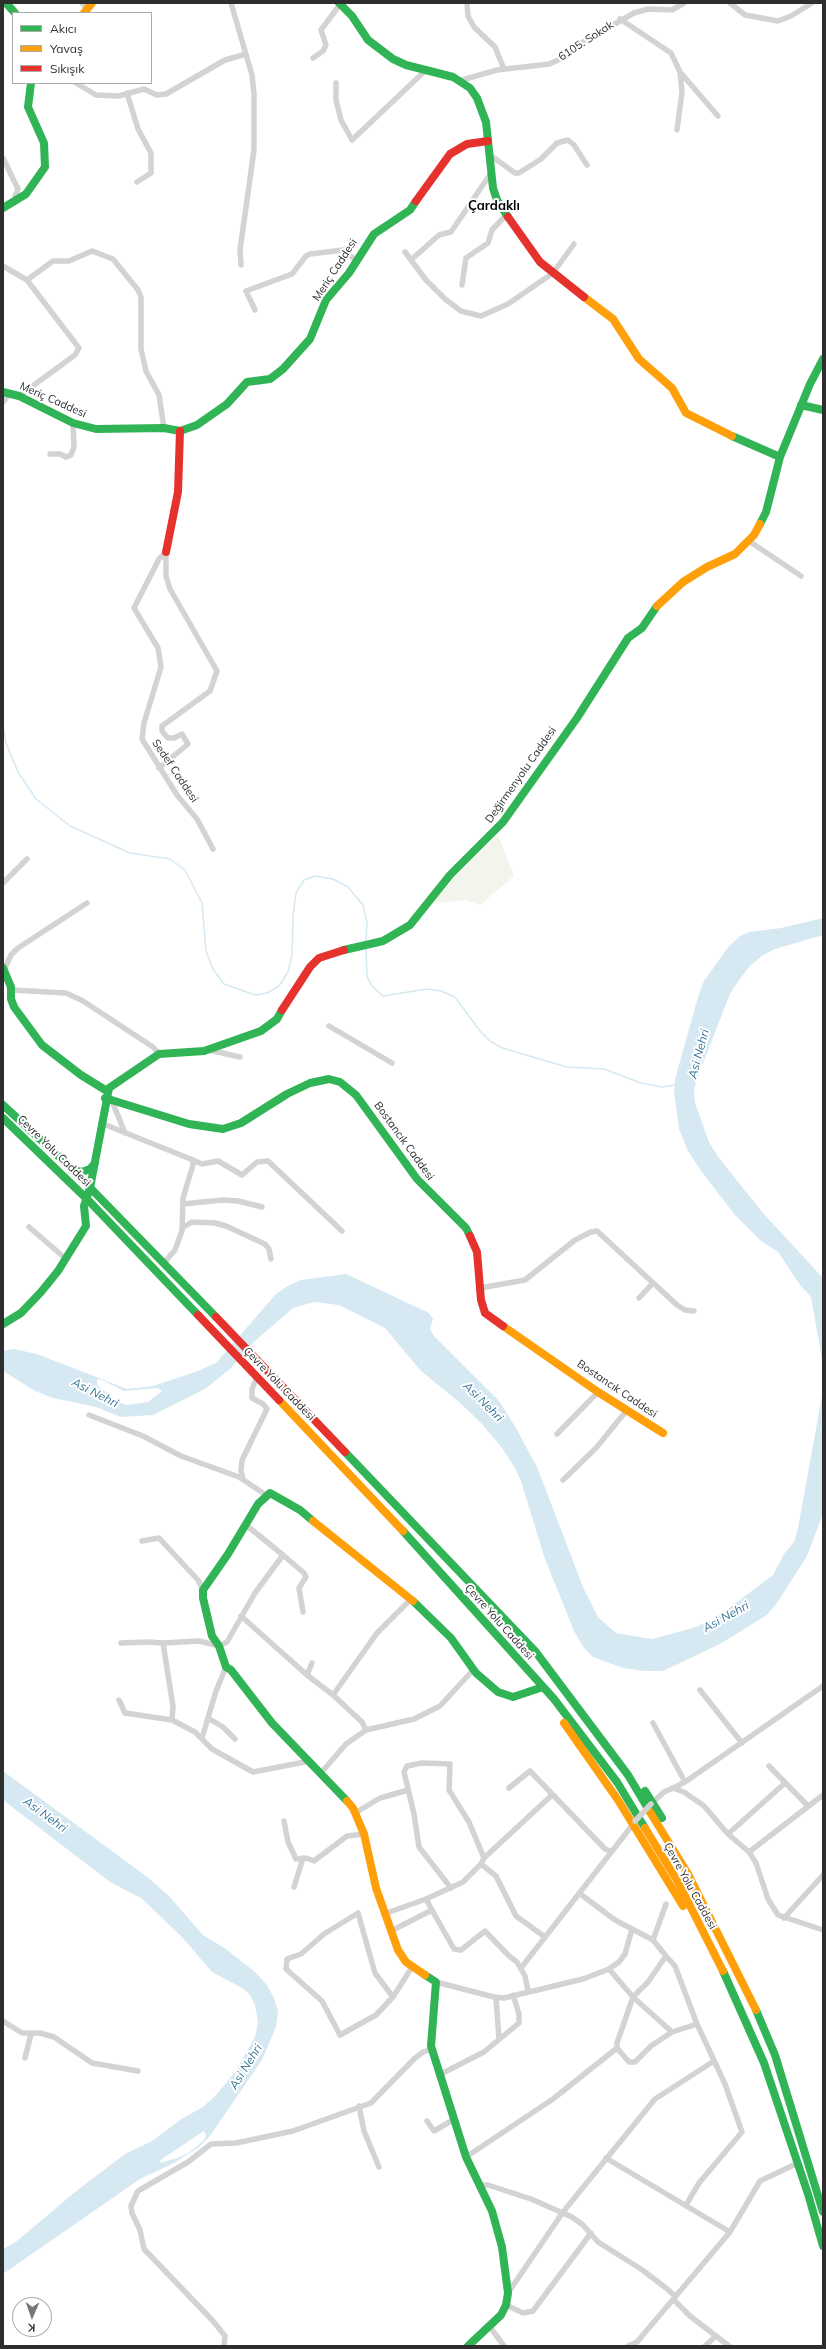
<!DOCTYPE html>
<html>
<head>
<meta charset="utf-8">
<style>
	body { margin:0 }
	#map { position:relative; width:826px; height:2349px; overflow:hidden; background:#fff; font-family:Mulish,sans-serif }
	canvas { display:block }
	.frame { position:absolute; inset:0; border:4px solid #2e2e2e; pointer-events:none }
	.legend { position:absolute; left:12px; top:12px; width:140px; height:72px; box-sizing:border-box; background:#fff; border:1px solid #ababab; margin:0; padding:5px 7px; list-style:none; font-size:12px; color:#2e2e2e }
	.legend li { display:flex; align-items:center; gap:8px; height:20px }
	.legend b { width:20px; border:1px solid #ababab }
	.north { position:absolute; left:12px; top:2297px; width:40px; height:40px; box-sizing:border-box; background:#fff; border:1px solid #ababab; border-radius:50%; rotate:182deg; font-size:11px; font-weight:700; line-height:16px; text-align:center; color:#2e2e2e }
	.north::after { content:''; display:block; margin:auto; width:14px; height:18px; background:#777; clip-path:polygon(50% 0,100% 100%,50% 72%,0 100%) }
</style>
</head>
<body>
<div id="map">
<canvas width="826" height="2349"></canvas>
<div class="frame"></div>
<ul class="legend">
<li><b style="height:5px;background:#30b455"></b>Akıcı</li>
<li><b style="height:5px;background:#ff9f0a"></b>Yavaş</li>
<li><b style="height:5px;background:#e5322d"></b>Sıkışık</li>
</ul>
<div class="north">K</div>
</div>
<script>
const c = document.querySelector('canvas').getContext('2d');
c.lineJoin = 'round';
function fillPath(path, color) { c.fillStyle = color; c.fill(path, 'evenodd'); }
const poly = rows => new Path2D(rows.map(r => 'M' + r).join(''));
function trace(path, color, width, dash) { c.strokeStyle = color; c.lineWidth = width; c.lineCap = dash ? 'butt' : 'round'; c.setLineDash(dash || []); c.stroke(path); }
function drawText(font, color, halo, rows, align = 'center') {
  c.font = font + ' Mulish,sans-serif'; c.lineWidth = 4; c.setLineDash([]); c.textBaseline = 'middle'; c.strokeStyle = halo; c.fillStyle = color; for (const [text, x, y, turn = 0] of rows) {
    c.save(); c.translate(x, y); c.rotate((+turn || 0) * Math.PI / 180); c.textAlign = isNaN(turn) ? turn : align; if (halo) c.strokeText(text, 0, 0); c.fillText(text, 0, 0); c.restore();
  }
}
const green = poly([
	[498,835,514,876,480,905,466,900,436,903,436,899,459,873]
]);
const water = poly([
	[823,918,823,935,775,949,763,955,750,966,739,980,730,994,696,1081,694,1092,695,1103,709,1142,719,1158,763,1213,823,1278,823,1365,811,1297,800,1285,778,1252,761,1241,735,1215,701,1171,688,1151,679,1129,674,1092,675,1079,698,997,704,981,729,946,740,936,749,932,781,928],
	[346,1274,429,1313,433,1319,430,1329,434,1336,499,1401,516,1428,537,1467,583,1587,598,1617,616,1633,652,1639,693,1628,710,1621,729,1608,773,1575,784,1554,794,1542,798,1528,823,1390,823,1514,807,1556,777,1603,767,1615,720,1644,663,1671,644,1671,623,1668,593,1657,584,1648,574,1631,545,1559,521,1481,515,1468,502,1448,481,1423,459,1402,421,1371,385,1328,339,1305,314,1302,293,1308,254,1342,230,1369,205,1389,153,1415,121,1417,96,1407,53,1398,35,1391,3,1371,3,1351,14,1349,37,1354,127,1389,153,1386,198,1371,216,1363,276,1294,286,1287,301,1280],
	[100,1379,124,1391,158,1388,162,1391,148,1402,127,1405,120,1403,97,1385,97,1380],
	[3,1771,146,1876,169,1896,203,1935,226,1949,255,1972,267,1985,274,1998,278,2012,276,2027,262,2060,210,2136,198,2148,174,2163,140,2179,3,2274,3,2249,17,2241,75,2192,125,2154,152,2141,183,2118,203,2107,216,2095,236,2071,246,2053,255,2037,258,2022,255,2005,250,1995,244,1989,212,1972,182,1937,141,1898,110,1882,3,1800],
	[204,2131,206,2136,204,2140,190,2152,178,2158,159,2163,162,2159]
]);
const stream = poly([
	[3,726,6,743,18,772,36,799,70,826,130,853,170,859,185,870,202,903,206,951,213,969,224,984,255,995,267,993,279,986,288,972,292,955,293,916,296,893,304,880,315,876,333,879,348,887,363,905,367,922,366,942],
	[366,948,367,977,373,987,383,996,427,989,441,991,455,997,480,1031,490,1041,502,1048,567,1067,604,1069,641,1083,662,1087,676,1085]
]);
const street = poly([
	[82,3,87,9],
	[231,3,252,75,254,94,254,150,240,250,241,265],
	[467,3,468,16,474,27,495,47,504,69],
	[730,3,745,15,778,21,791,16,812,3],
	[620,19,671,53,680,72,718,116],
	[313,58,323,51,326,45,321,30,341,3],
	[462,80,497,70,549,64,563,58,578,45,634,13,648,9,672,10,684,3],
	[76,83,96,95,119,96,144,89,157,95,166,94,225,60,246,54],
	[336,83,336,100,341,120,352,140,426,70],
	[127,93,138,129,151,153,151,173,137,182],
	[677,130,682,92,680,72],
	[490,155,515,173,519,173,541,159,557,143,568,140,574,145,587,165],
	[3,158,18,189,15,196,16,201],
	[405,252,426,280,445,299,461,311,481,316,508,304,553,273,574,244],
	[411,260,439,235,451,232,491,173],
	[3,266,27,280,79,348,75,355,19,396],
	[27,280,53,261,69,261,92,251,113,259,138,290,141,297,141,349,146,371,159,395,164,428],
	[462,285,466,258,488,243,492,230,507,214],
	[255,310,246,291,292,274,306,256,310,254,343,250,357,261],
	[3,402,10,393],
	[50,454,60,454,66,457,71,455,74,447,73,423],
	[749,541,801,576],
	[166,552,159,559,134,608,158,648,161,667,144,723,142,739,177,795,197,819,213,849],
	[159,768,188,744,182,734,174,738,168,738,162,731,162,726,210,691,217,671,170,589,166,576,166,552],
	[3,883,27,859],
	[4,970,11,955,18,948,87,903],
	[11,990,66,993,83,1001,153,1047,159,1054],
	[329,1026,392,1063],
	[209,1050,240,1057],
	[112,1101,125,1133],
	[101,1123,193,1160,193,1165,183,1198,182,1231,175,1250,164,1263],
	[193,1160,202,1164,218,1161,242,1175,257,1162,268,1161,342,1231],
	[183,1204,222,1200,238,1201,262,1207],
	[29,1227,66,1259],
	[182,1228,192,1222,215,1223,226,1226,265,1244,269,1249,271,1259],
	[480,1288,525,1280,575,1240,591,1232,597,1231,677,1305,685,1310,694,1311],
	[639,1298,652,1284],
	[89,1415,143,1436,181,1456,239,1477,266,1495],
	[557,1434,598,1392],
	[243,1479,241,1471,242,1460,267,1409,263,1404,252,1398,252,1389,257,1377],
	[563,1480,596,1448,627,1410],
	[246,1525,283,1555],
	[142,1541,159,1538,198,1580,203,1590],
	[241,1616,307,1675,333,1695,362,1722,366,1730],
	[121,1643,149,1642,163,1643],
	[307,1675,312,1663],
	[700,1690,742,1743],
	[333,1695,377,1633,411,1599],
	[119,1700,125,1713,172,1720,195,1732,212,1749,253,1772,310,1761],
	[208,1718,223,1727,235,1739],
	[172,1720,173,1706,163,1643,199,1641,219,1646,227,1642,255,1593,283,1555,304,1573,306,1577,299,1588,303,1612],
	[653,1723,685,1782,673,1788],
	[202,1738,216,1691,226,1667],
	[769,1766,808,1806],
	[321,1773,346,1744,366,1730,414,1719,440,1706,474,1669],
	[685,1782,823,1686],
	[509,1788,530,1771,605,1849,610,1851],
	[651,1804,664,1792,673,1788,684,1792,704,1806,728,1834,749,1852,823,1795],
	[355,1813,380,1798,408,1790],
	[284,1821,288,1842,296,1859,306,1858,314,1861,347,1836,364,1834],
	[728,1834,785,1783],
	[749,1852,756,1863,768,1899,778,1915,823,1930],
	[481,1864,496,1876,516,1916,545,1937],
	[294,1887,303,1858],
	[451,1888,419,1847,414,1814,404,1772,407,1766,422,1763,450,1764,449,1790,469,1822,484,1858],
	[426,1899,432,1910],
	[358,1913,375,1973,393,1997,376,2015,340,2035,322,2001,286,1969,287,1959,301,1954,324,1934,358,1913],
	[384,1914,426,1899,463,1882,481,1864,484,1858,552,1795],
	[784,1918,823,1875],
	[391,1931,432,1910,454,1949,461,1950,485,1931,509,1956,517,1962,525,1976,528,1991],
	[653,1940,666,1904],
	[666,1956,675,1966,697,2024,725,2084,742,2132,699,2183,686,2205],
	[521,1968,634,1823],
	[609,1969,633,1997,672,2032],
	[436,1982,494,1997,504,1998,583,1979,609,1969,619,1962,625,1954,632,1929],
	[393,1997,412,1967],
	[496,1998,499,2039],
	[3,2021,22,2033,40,2033,54,2037,92,2063,138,2071],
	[617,2048,629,2062,635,2062,651,2046,672,2032,697,2024],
	[25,2058,31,2034],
	[439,2075,484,2052,519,2023,519,2014,513,1995],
	[359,2106,364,2131,379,2167],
	[427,2121,434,2131,453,2120],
	[466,2157,553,2099,617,2048,617,2043,633,1997,648,1982,666,1956,653,1940,615,1920,579,1893],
	[606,2158,730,2232],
	[480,2185,488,2185,531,2199,572,2217,583,2225,598,2242,641,2269,666,2288,674,2295,674,2300,690,2316,729,2346],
	[508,2293,563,2212,655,2099,714,2061],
	[506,2305,523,2313,533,2311,591,2233],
	[490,2327,504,2346],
	[224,2346,225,2336,213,2321,144,2249,140,2230,132,2213,131,2206,138,2191,188,2162,211,2144,236,2143,293,2131,371,2103,414,2059,423,2052,432,2049],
	[628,2346,637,2342,730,2232,760,2181,798,2163],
	[705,2346,716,2336]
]);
const fast = poly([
	[6,3,15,13],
	[339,3,352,16,368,40,393,59,406,65,453,77,470,88,477,98,486,122,493,188,497,200,508,217],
	[3,208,26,194,45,167,44,143,28,107,31,83],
	[3,392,19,396,73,423,96,429,164,428,180,431,197,425,227,404,247,382,270,379,283,369,310,339,326,300,349,273,374,234,410,210,416,201],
	[801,405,823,410],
	[732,436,780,457],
	[760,524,766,512,780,457,810,384,823,359],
	[344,950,383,941,410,925,450,875,503,822,577,718,628,638,642,628,657,606],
	[3,968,11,987,11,999,14,1007,42,1045,81,1075,107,1091],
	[105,1098,189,1124,223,1129,241,1123,287,1094,310,1083,329,1079,340,1082,356,1095,417,1179,466,1228,470,1236],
	[3,1105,67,1164,216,1317],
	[3,1118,89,1201,198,1315],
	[72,1170,82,1172,90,1169,95,1163],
	[3,1324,21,1313,41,1292,58,1271,86,1226,84,1206,90,1188,109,1088,159,1054,204,1051,261,1031,277,1019,282,1010],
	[345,1452,535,1651,628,1775,650,1812],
	[313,1521,300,1510,270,1493,258,1504,228,1554,203,1590,203,1598,212,1636,219,1646,226,1667,231,1670,272,1723,347,1801],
	[403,1531,554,1699,617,1782,645,1828],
	[413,1601,451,1638,476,1673,498,1692,513,1697,543,1687],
	[645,1791,662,1818],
	[723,1971,764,2063,808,2194,823,2246],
	[425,1975,436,1982,431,2046,466,2157,492,2211,502,2247,508,2293,506,2305,501,2315,468,2346],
	[756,2010,775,2055,823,2212]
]);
const slow = poly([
	[84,13,92,3],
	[584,297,613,319,639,359,672,388,686,413,732,436],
	[657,606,683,582,707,567,735,554,754,535,760,524],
	[503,1326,598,1392,663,1433],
	[279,1400,403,1531],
	[313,1521,413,1601],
	[564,1723,618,1800,683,1906],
	[347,1801,353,1808,364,1834,376,1888,398,1950,406,1962,425,1975],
	[650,1812,688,1874,756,2010],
	[645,1828,678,1882,723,1971]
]);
const jam = poly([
	[416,201,450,154,467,144,488,141],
	[508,217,540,262,584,297],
	[166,552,178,492,180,431],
	[282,1010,310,967,319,958,344,950],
	[470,1236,477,1252,481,1300,485,1313,503,1326],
	[198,1315,279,1400],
	[216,1317,345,1452]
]);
const streetBridge = poly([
	[635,1821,651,1804]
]);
const streetNames = [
	["6105. Sokak",586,41,-33],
	["Meriç Caddesi",335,270,-57],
	["Meriç Caddesi",53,400,24],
	["Sedef Caddesi",175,771,56],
	["Değirmenyolu Caddesi",521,775,-55],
	["Bostancık Caddesi",404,1141,54],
	["Çevre Yolu Caddesi",54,1151,44],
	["Çevre Yolu Caddesi",279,1384,46],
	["Bostancık Caddesi",617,1389,34],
	["Çevre Yolu Caddesi",499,1622,48],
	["Çevre Yolu Caddesi",690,1886,61]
];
const waterNames = [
	["Asi Nehri",699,1054,-75],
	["Asi Nehri",95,1393,27],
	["Asi Nehri",483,1402,45],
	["Asi Nehri",726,1617,-29],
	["Asi Nehri",45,1815,36],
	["Asi Nehri",246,2067,-58]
];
const quarterNames = [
	["Çardaklı",494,206]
];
fillPath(green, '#f1f5eb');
fillPath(water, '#d6e9f3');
trace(stream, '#d6e9f3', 1.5);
trace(street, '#d3d3d3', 5.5);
trace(fast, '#30b455', 8);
trace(slow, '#ff9f0a', 8);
trace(jam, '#e5322d', 8);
trace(streetBridge, '#d3d3d3', 5.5);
drawText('11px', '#2e2e2e', '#fff', streetNames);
drawText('italic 12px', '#367597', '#fff', waterNames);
drawText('bold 13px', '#000', '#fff', quarterNames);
</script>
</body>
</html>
